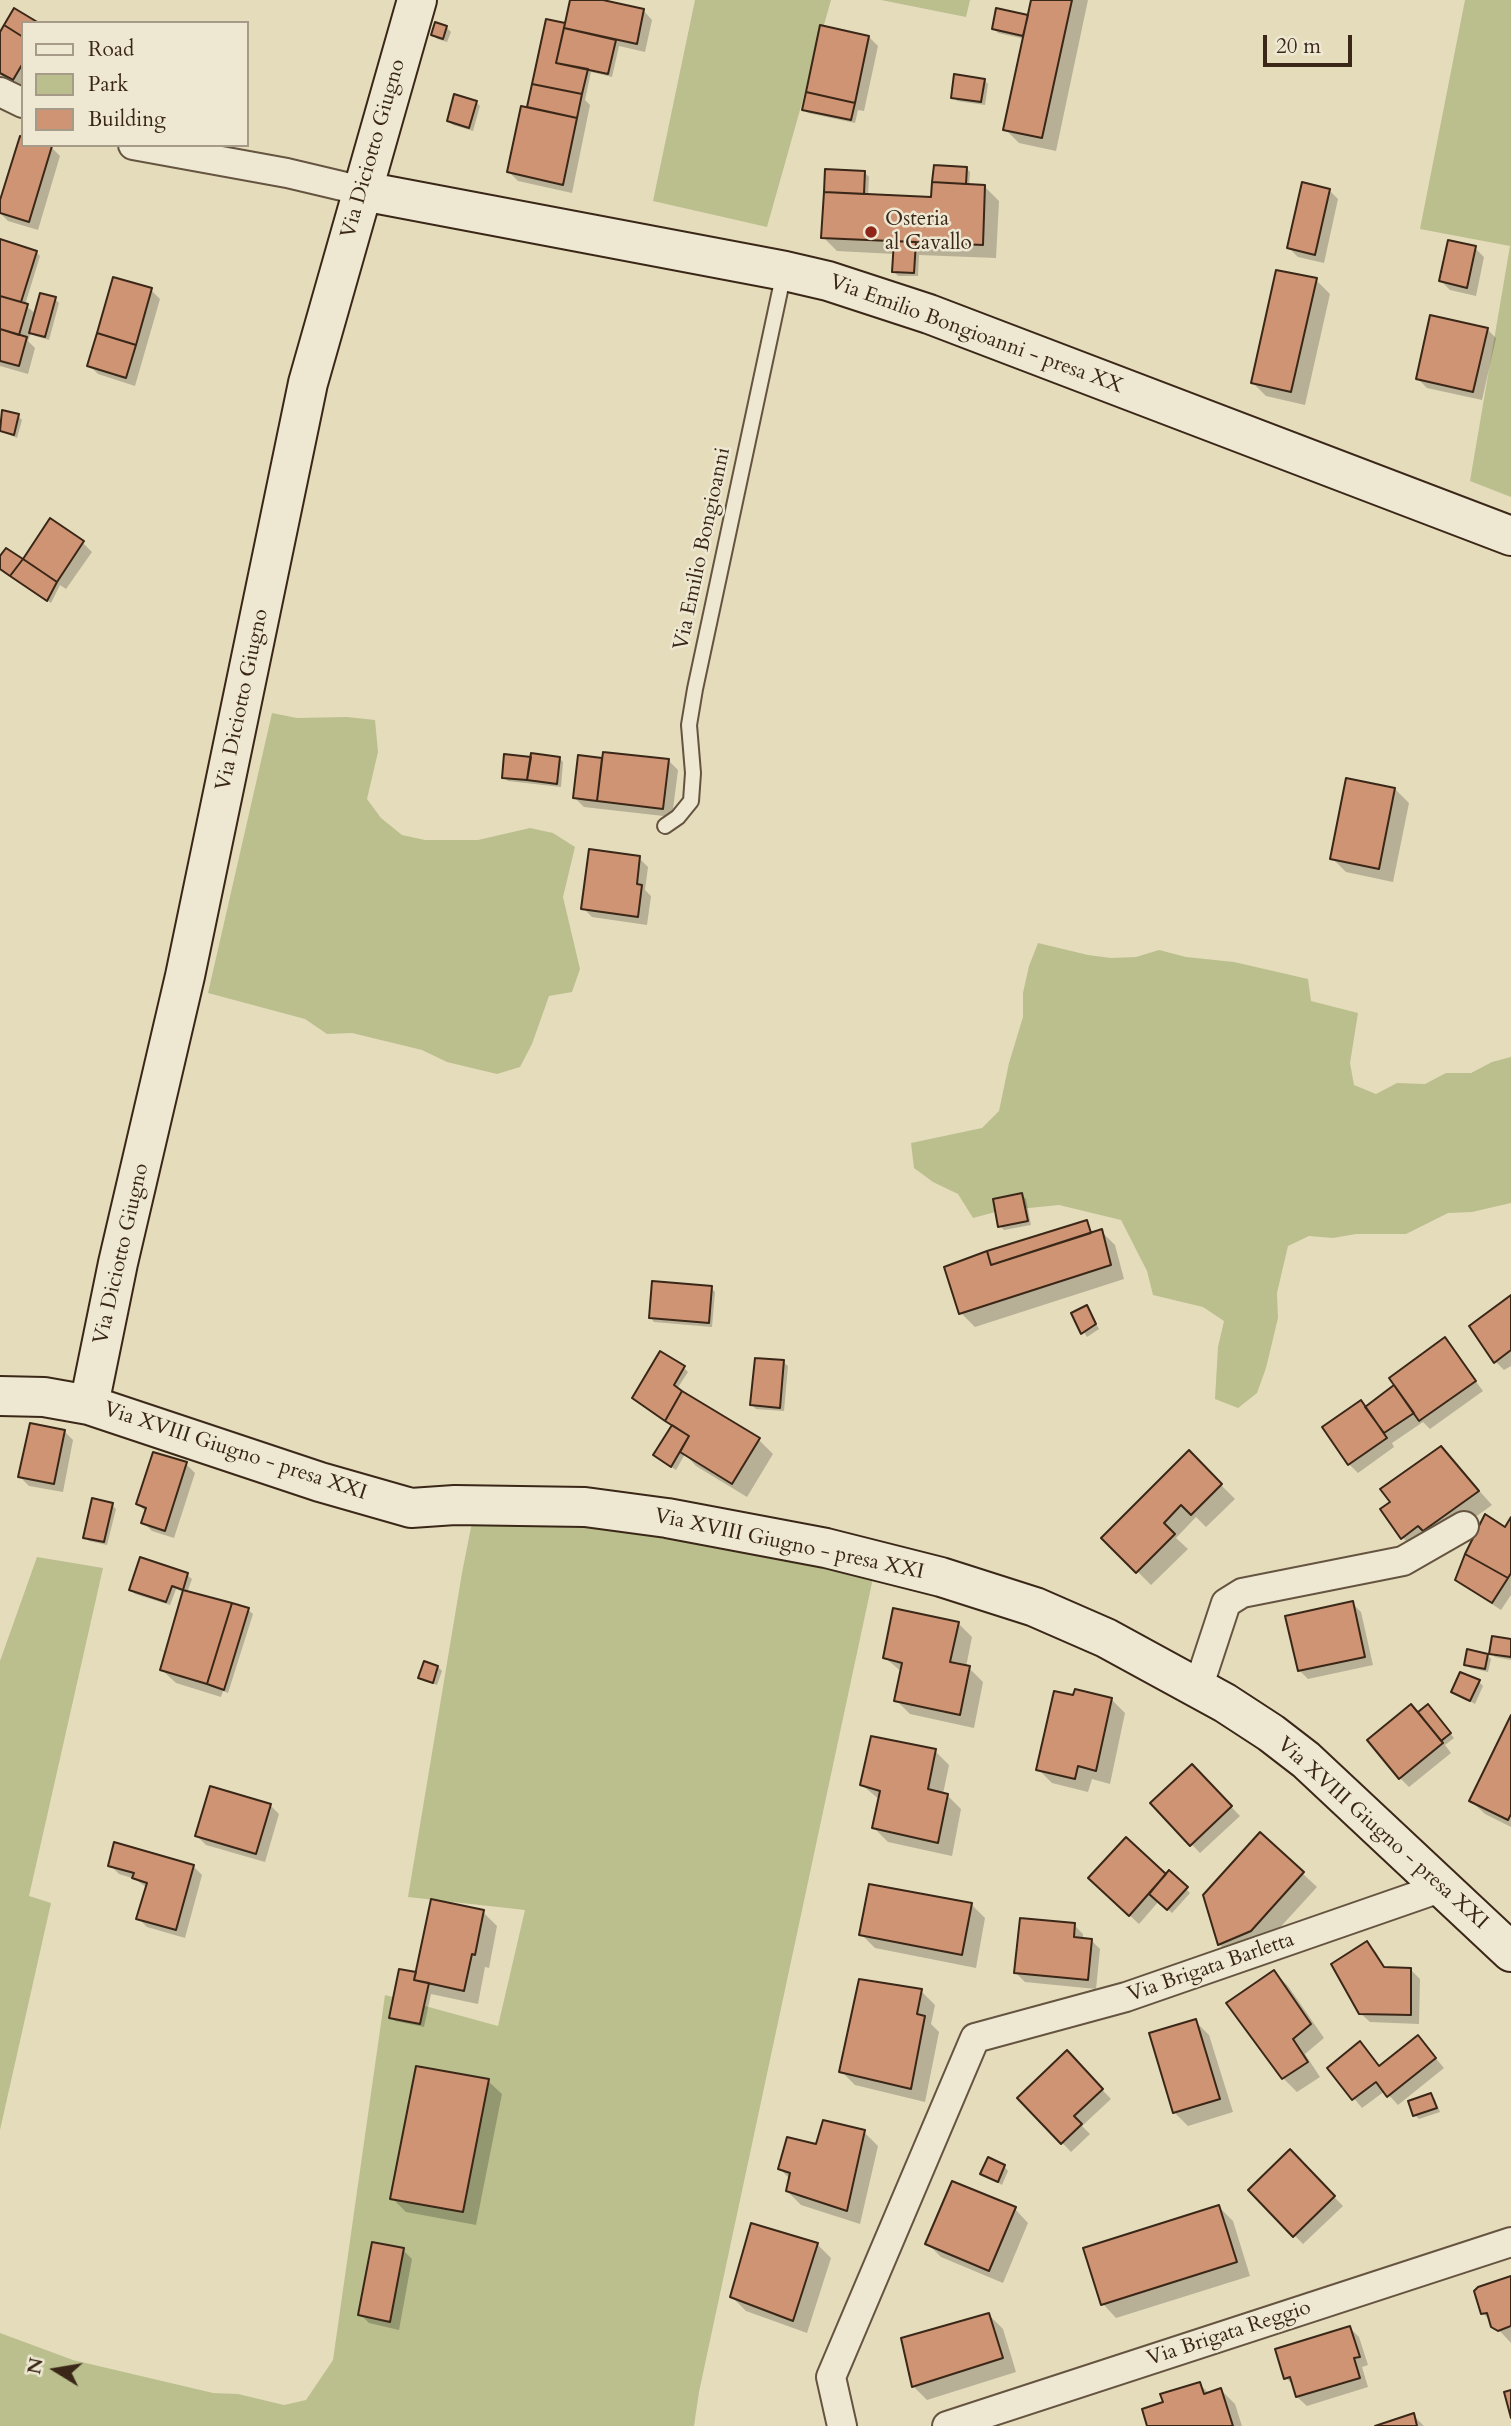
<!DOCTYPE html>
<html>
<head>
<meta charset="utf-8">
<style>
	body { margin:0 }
	#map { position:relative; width:1511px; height:2426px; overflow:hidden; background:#e5dcbc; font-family:Cardo,serif }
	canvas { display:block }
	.legend { position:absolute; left:21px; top:21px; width:228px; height:126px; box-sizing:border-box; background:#eee8d3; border:2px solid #a69b88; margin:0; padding:9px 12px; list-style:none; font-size:21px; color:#3a2717 }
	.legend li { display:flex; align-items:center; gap:14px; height:35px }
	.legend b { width:35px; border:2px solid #a69b88 }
	.north { position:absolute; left:21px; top:2335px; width:70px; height:70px; -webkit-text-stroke:5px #eee8d3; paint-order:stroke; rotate:281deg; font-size:19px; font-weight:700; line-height:28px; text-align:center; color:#3a2717 }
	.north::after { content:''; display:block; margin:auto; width:24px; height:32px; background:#3a2717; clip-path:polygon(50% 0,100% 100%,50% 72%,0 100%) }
	.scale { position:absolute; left:1263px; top:35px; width:89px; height:32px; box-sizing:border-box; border:4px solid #3a2717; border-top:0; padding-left:9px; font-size:21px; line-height:24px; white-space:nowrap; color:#3a2717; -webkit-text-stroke:5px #eee8d3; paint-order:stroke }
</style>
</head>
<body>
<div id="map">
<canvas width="1511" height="2426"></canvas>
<ul class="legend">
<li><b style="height:9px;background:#eee8d3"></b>Road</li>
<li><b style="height:19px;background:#babf8d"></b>Park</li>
<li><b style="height:19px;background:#ce9474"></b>Building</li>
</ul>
<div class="north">N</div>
<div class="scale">20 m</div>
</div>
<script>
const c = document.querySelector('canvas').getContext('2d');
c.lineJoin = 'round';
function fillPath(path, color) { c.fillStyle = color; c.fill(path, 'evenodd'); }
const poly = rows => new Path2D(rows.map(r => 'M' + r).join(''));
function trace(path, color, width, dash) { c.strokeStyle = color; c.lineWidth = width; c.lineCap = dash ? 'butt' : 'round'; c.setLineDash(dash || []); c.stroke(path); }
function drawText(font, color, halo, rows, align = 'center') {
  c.font = font + ' Cardo,serif'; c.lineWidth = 5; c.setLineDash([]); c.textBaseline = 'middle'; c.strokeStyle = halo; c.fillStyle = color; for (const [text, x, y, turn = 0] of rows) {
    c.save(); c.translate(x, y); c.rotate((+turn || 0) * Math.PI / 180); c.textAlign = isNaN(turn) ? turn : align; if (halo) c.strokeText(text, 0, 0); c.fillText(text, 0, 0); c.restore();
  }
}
const green = poly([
	[695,0,831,0,767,227,653,201],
	[881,0,970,0,966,17],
	[1465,0,1511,0,1511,497,1470,481,1510,246,1420,229],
	[272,713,297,718,347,717,375,720,378,752,367,799,381,818,402,835,425,840,478,840,530,828,553,833,575,847,563,897,580,969,572,992,549,996,532,1044,520,1067,497,1074,447,1062,422,1050,352,1033,327,1034,305,1019,208,993],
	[1038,943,1088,955,1111,958,1136,957,1159,950,1186,957,1234,962,1308,979,1311,1001,1358,1013,1350,1063,1354,1085,1376,1094,1397,1083,1425,1084,1446,1073,1471,1073,1492,1062,1511,1057,1511,1203,1472,1212,1448,1213,1406,1234,1356,1234,1333,1238,1309,1236,1288,1246,1277,1293,1278,1318,1266,1368,1257,1393,1238,1408,1215,1399,1218,1347,1224,1321,1203,1307,1153,1295,1147,1271,1121,1220,1059,1205,999,1211,973,1218,958,1194,933,1182,914,1168,911,1143,982,1128,999,1111,1009,1063,1023,1017,1023,993,1029,966],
	[474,1512,613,1520,873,1578,699,2392,694,2426,0,2426,0,2333,73,2360,213,2393,238,2394,284,2405,306,2400,333,2360,385,1995,498,2026,525,1910,408,1897,462,1573],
	[37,1557,103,1568,29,1896,51,1903,0,2130,0,1661]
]);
const shadow = poly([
	[572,0,595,0,643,10,652,20,645,52,619,46,612,77,591,72,585,100,590,105,572,193,518,181,509,172,528,109,548,21,566,26],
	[1033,0,1088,0,1056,151,1019,143,1005,129,1025,39,998,33,994,29,1029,17],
	[23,23,23,87,22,88,0,75,0,35],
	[436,25,447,28,451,32,447,42,437,39,433,35],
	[869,37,878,46,864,111,858,110,855,123,808,113,804,109],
	[984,80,988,84,985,105,957,101,953,97],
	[476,102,480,106,473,131,453,125,449,121],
	[23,145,45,145,51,147,60,156,38,230,8,221,0,213,0,215,0,197,2,199],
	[966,168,970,172,969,186,985,187,999,201,996,258,919,255,918,276,898,276,894,272,895,254,837,251,823,237,865,173,869,177,868,196,933,199],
	[1329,190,1338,199,1324,263,1298,257,1289,248],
	[0,241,36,252,40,256,25,305,36,314,55,299,59,303,49,340,35,336,31,332,28,341,35,348,28,374,0,366],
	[1475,248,1484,257,1476,296,1450,290,1441,281],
	[1316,280,1330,294,1305,405,1266,396,1252,382],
	[151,290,160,299,135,386,98,374,89,365],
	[1487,329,1496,338,1482,400,1427,388,1417,378],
	[4,412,18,416,22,420,17,438,0,431],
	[83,543,92,552,66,589,60,585,51,603,0,569,0,559,29,565],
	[506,755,559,758,563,762,561,787,508,781,503,777],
	[580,757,604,760,669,761,678,770,672,817,584,807,575,798],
	[1395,789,1409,803,1393,882,1346,872,1332,858],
	[639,858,648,867,645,890,651,896,647,925,592,917,583,908],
	[1022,1195,1026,1199,1031,1225,1004,1230,1000,1226],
	[1086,1222,1093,1234,1101,1231,1115,1245,1124,1279,975,1327,961,1313,946,1269],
	[711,1288,715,1292,712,1327,654,1322,650,1317],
	[1511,1298,1511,1366,1504,1370,1495,1361],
	[1087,1307,1099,1329,1087,1337,1073,1314],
	[1445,1340,1483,1391,1430,1429,1423,1422,1392,1443,1394,1447,1358,1473,1349,1464,1366,1408,1396,1385],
	[783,1362,788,1366,784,1411,756,1409,752,1405],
	[684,1368,688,1372,677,1389,759,1440,773,1454,747,1497,696,1466,685,1454,676,1470,659,1459,673,1427,638,1402],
	[64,1431,73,1440,63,1492,29,1486,20,1477],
	[1441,1448,1492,1505,1438,1544,1416,1551,1402,1537,1392,1503],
	[1189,1453,1235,1499,1206,1527,1196,1517,1176,1538,1188,1549,1151,1585,1104,1538],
	[186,1464,195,1473,174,1538,152,1531,143,1522,146,1512,138,1504],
	[112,1505,116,1509,107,1545,89,1541,85,1537],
	[1511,1520,1511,1595,1501,1610,1467,1588,1457,1579,1505,1529],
	[187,1575,192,1579,187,1593,248,1610,253,1614,228,1693,223,1691,221,1697,176,1683,162,1670,184,1592,176,1589,170,1605,135,1594,131,1590],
	[1352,1603,1361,1612,1373,1665,1308,1679,1299,1670],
	[958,1623,972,1637,966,1667,969,1668,983,1682,974,1728,910,1714,896,1700,902,1672,884,1657],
	[1511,1641,1511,1660,1495,1657,1491,1653],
	[1487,1655,1491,1659,1488,1672,1470,1668,1466,1664],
	[438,1667,442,1671,437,1685,424,1681,420,1677],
	[1479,1682,1483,1686,1475,1704,1453,1692],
	[1074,1697,1111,1699,1125,1713,1110,1784,1092,1779,1088,1792,1052,1783,1038,1769],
	[1428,1706,1454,1738,1445,1745,1451,1753,1409,1787,1400,1778,1419,1714],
	[1511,1719,1511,1827,1485,1814,1471,1801],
	[935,1751,949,1765,943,1794,947,1795,961,1809,952,1856,888,1842,874,1828,880,1800,862,1785],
	[1192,1766,1240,1816,1200,1853,1152,1803],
	[270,1805,279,1814,265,1862,206,1845,197,1836],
	[1260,1834,1317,1887,1265,1944,1233,1958,1219,1944],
	[110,1865,193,1866,202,1875,185,1938,147,1927,138,1918,147,1888,135,1879,119,1874],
	[1169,1872,1190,1893,1172,1913,1159,1901,1139,1924,1099,1887,1166,1876],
	[971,1904,985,1918,976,1968,875,1948,861,1934],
	[483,1912,497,1926,489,1968,485,1967,478,2004,431,1994,424,2027,395,2021,391,2017,415,1974],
	[1074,1925,1083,1934,1083,1940,1091,1940,1100,1949,1096,1989,1025,1982,1016,1973],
	[1367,1943,1376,1952,1386,1969,1411,1970,1420,1979,1419,2024,1370,2022,1360,2013],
	[1274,1972,1288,1986,1324,2038,1305,2054,1320,2077,1297,2092,1283,2078,1229,2003],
	[921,1991,935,2005,931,2024,939,2032,925,2102,855,2085,841,2071],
	[1195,2021,1209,2035,1233,2112,1188,2126,1174,2112],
	[1418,2037,1444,2068,1398,2105,1385,2091,1362,2108,1329,2068,1380,2068],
	[1067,2053,1111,2099,1082,2126,1090,2134,1071,2152,1019,2098],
	[488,2081,502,2094,476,2225,406,2212,392,2198],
	[1431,2095,1435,2099,1440,2112,1419,2119,1415,2115],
	[864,2132,878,2146,860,2224,801,2205,787,2191,791,2180,780,2169],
	[1290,2152,1343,2206,1303,2244,1250,2190],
	[1004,2166,1008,2171,1002,2185,983,2174],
	[1219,2207,1233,2221,1250,2276,1116,2318,1103,2304],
	[1015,2209,1028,2223,1003,2283,941,2257,927,2243],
	[817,2244,831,2258,807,2333,746,2311,732,2297],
	[403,2250,412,2259,399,2330,369,2323,360,2314],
	[1511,2278,1511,2343,1483,2313],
	[989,2315,1003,2329,1016,2372,927,2400,913,2386],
	[1350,2328,1359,2337,1368,2365,1362,2367,1368,2387,1307,2406,1297,2397,1294,2386,1286,2378],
	[1199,2384,1210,2394,1221,2390,1235,2404,1242,2426,1149,2426,1165,2404],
	[1413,2415,1424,2426,1381,2426]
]);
const building = poly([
	[570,0,603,0,644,9,637,44,564,28,570,0],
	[1031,0,1072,0,1042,138,1003,130,1031,0],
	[14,8,39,23,23,23,23,37,4,25,14,8],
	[996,8,1028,15,1023,36,992,29,996,8],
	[546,19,565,23,556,63,588,69,582,94,532,84,546,19],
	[435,22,447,26,443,39,431,35,435,22],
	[4,25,23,37,23,63,13,80,0,73,0,32,4,25],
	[820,25,869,36,855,103,806,92,820,25],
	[564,28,616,40,608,74,556,63,564,28],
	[954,74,985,79,981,102,951,98,954,74],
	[532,84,582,94,577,118,527,107,532,84],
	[806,92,855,103,851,120,802,110,806,92],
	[454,94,477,101,469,128,447,121,454,94],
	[521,106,577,118,563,185,507,172,521,106],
	[20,136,23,137,23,145,52,146,29,222,0,213,0,200,20,136],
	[934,165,967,167,966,184,932,182,934,165],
	[825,169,865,171,864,194,824,192,825,169],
	[932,182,985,185,983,245,821,238,824,192,931,197,932,182],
	[1302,182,1330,189,1315,255,1287,248,1302,182],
	[0,239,37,251,21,302,0,296,0,239],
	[1448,240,1476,246,1467,288,1439,281,1448,240],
	[894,241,916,242,914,273,892,272,894,241],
	[1276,270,1317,278,1291,392,1251,383,1276,270],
	[113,277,152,288,136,345,97,333,113,277],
	[40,293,56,297,45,337,29,333,40,293],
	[0,296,28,304,19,335,0,329,0,296],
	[1430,315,1488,328,1473,392,1416,379,1430,315],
	[0,329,27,337,19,366,0,361,0,329],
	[97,333,136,345,126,378,87,366,97,333],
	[2,410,19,414,14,435,0,431,2,410],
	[50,518,84,541,57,582,23,559,50,518],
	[6,548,23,559,10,576,0,569,0,556,6,548],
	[23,559,57,582,47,601,10,576,23,559],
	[603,752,669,759,663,809,597,801,603,752],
	[531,753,560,757,557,784,527,780,531,753],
	[504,754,531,757,527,780,502,778,504,754],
	[578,755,602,758,597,801,573,798,578,755],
	[1346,778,1395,788,1379,869,1330,859,1346,778],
	[589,849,640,856,637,884,642,885,638,917,581,909,589,849],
	[1022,1193,1028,1221,998,1227,993,1199,1022,1193],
	[1087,1220,1091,1233,991,1265,987,1251,1087,1220],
	[1102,1229,1111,1265,959,1314,944,1267,987,1251,991,1265,1102,1229],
	[652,1281,712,1286,709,1323,649,1318,652,1281],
	[1511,1295,1511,1350,1494,1363,1469,1326,1511,1295],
	[1087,1305,1096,1324,1081,1334,1071,1313,1087,1305],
	[1445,1337,1476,1381,1419,1421,1389,1378,1445,1337],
	[660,1351,685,1366,674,1385,682,1391,665,1421,632,1398,660,1351],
	[755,1358,784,1360,780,1408,750,1405,755,1358],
	[1394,1385,1414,1413,1384,1433,1365,1407,1394,1385],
	[682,1391,760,1438,732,1484,680,1452,689,1436,665,1421,682,1391],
	[1361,1400,1387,1438,1348,1465,1322,1427,1361,1400],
	[30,1423,65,1430,54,1484,18,1477,30,1423],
	[672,1425,689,1436,671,1467,653,1455,672,1425],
	[1441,1446,1479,1491,1423,1531,1418,1526,1401,1539,1380,1509,1390,1502,1380,1489,1441,1446],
	[1189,1450,1222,1484,1191,1515,1181,1505,1164,1523,1175,1534,1136,1573,1101,1538,1189,1450],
	[153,1452,187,1462,165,1531,141,1523,146,1508,136,1504,153,1452],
	[92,1498,113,1503,104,1542,83,1538,92,1498],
	[1485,1514,1505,1527,1511,1517,1511,1573,1508,1578,1465,1554,1485,1514],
	[1465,1554,1508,1578,1492,1603,1455,1580,1465,1554],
	[140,1557,188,1573,183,1590,172,1586,166,1602,129,1590,140,1557],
	[183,1590,232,1603,207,1684,160,1670,183,1590],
	[1353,1601,1365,1657,1298,1671,1285,1616,1353,1601],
	[232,1603,249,1608,224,1690,207,1684,232,1603],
	[893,1608,959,1622,950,1662,970,1666,960,1715,894,1701,902,1663,883,1658,893,1608],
	[1492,1636,1511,1639,1511,1657,1489,1654,1492,1636],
	[1467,1649,1488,1654,1485,1669,1464,1665,1467,1649],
	[424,1661,438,1666,433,1683,418,1678,424,1661],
	[1460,1672,1480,1680,1470,1701,1451,1692,1460,1672],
	[1075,1689,1112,1698,1096,1771,1078,1766,1075,1779,1036,1770,1054,1691,1073,1695,1075,1689],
	[1411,1704,1443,1743,1399,1779,1367,1740,1411,1704],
	[1428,1704,1451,1733,1441,1741,1418,1712,1428,1704],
	[1511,1715,1511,1814,1508,1820,1469,1801,1511,1715],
	[871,1736,936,1749,928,1789,948,1794,938,1843,872,1828,880,1791,860,1785,871,1736],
	[1192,1764,1232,1806,1190,1846,1150,1803,1192,1764],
	[210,1786,271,1804,256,1854,195,1836,210,1786],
	[1260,1832,1304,1872,1251,1931,1218,1945,1203,1895,1260,1832],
	[1126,1837,1166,1874,1129,1916,1088,1878,1126,1837],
	[114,1842,194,1865,176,1930,136,1919,147,1883,132,1878,134,1873,108,1866,114,1842],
	[1169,1870,1188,1887,1167,1910,1149,1894,1169,1870],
	[869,1884,972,1903,962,1955,859,1935,869,1884],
	[431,1899,484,1910,475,1955,472,1954,464,1991,414,1980,431,1899],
	[1020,1918,1075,1923,1074,1937,1092,1939,1088,1980,1014,1973,1020,1918],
	[1367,1941,1384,1967,1411,1968,1411,2015,1359,2014,1331,1964,1367,1941],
	[399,1969,416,1972,414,1980,429,1983,420,2024,389,2018,399,1969],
	[1274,1970,1311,2024,1293,2039,1308,2062,1282,2079,1226,2003,1274,1970],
	[859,1979,922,1989,917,2014,925,2016,911,2089,839,2072,859,1979],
	[1196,2019,1220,2099,1173,2113,1149,2033,1196,2019],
	[1418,2035,1436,2058,1387,2097,1376,2082,1352,2100,1327,2068,1360,2041,1379,2066,1418,2035],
	[1067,2050,1103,2089,1074,2116,1082,2124,1061,2144,1017,2098,1067,2050],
	[416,2066,489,2079,463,2212,390,2199,416,2066],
	[1431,2093,1437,2108,1413,2116,1408,2101,1431,2093],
	[823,2120,865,2130,847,2211,786,2191,790,2173,778,2169,787,2137,816,2144,823,2120],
	[1290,2149,1335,2196,1293,2237,1248,2190,1290,2149],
	[988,2157,1005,2165,998,2182,980,2174,988,2157],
	[952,2181,1016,2207,989,2271,925,2244,952,2181],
	[1219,2205,1237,2262,1101,2305,1083,2248,1219,2205],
	[751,2223,818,2243,793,2321,730,2297,751,2223],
	[372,2242,404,2248,390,2322,358,2315,372,2242],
	[1511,2276,1511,2326,1498,2331,1491,2327,1487,2313,1481,2314,1474,2291,1478,2287,1511,2276],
	[989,2313,1003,2358,912,2387,901,2338,989,2313],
	[1350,2326,1360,2357,1354,2358,1360,2378,1296,2397,1290,2377,1284,2379,1275,2349,1350,2326],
	[1200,2382,1204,2394,1221,2388,1233,2426,1147,2426,1142,2409,1163,2402,1160,2394,1200,2382],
	[1511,2390,1511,2418,1504,2392,1511,2390],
	[1414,2413,1417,2426,1375,2426,1414,2413]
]);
const lane = poly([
	[665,826,678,817,691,801,693,773,689,725,695,689,784,272]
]);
const street = poly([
	[0,92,23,103],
	[133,145,287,173,363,191],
	[1198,1688,1226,1603,1242,1593,1403,1561,1464,1526],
	[842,2426,831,2377,975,2038,1126,1997,1443,1887],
	[947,2426,1511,2242]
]);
const secondary = poly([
	[363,191,785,271,828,281,929,314,1511,536],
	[0,1396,44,1397,89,1405,320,1482,411,1508,455,1505,585,1507,667,1518,826,1548,941,1577,1035,1607,1106,1638,1225,1703,1271,1733,1306,1760,1511,1952],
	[89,1405,118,1263,185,976,308,383,417,0]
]);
const markers = [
	[871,232,7,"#8f2418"]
];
const streetNames = [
	["Via Diciotto Giugno",374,149,-74],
	["Via Emilio Bongioanni - presa XX",976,335,20],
	["Via Emilio Bongioanni",703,549,-78],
	["Via Diciotto Giugno",243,700,-78],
	["Via Diciotto Giugno",122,1254,-77],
	["Via XVIII Giugno - presa XXI",235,1452,18],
	["Via XVIII Giugno - presa XXI",789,1545,12],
	["Via XVIII Giugno - presa XXI",1382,1834,42],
	["Via Brigata Barletta",1211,1968,-19],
	["Via Brigata Reggio",1229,2334,-18]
];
const poiNames = [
	["Osteria",885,220],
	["al Cavallo",885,244]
];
fillPath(green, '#babf8d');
fillPath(shadow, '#0003');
fillPath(building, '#ce9474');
trace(building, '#3a2717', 2);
trace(lane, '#655440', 18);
trace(street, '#655440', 32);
trace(secondary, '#3a2717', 42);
trace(lane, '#eee8d3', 14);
trace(street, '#eee8d3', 28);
trace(secondary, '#eee8d3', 38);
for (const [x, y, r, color] of markers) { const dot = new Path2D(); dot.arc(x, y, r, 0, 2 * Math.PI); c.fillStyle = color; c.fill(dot); trace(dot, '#eee8d3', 2.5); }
drawText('21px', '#3a2717', '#eee8d3', streetNames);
drawText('21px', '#3a2717', '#eee8d3', poiNames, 'left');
</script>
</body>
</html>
